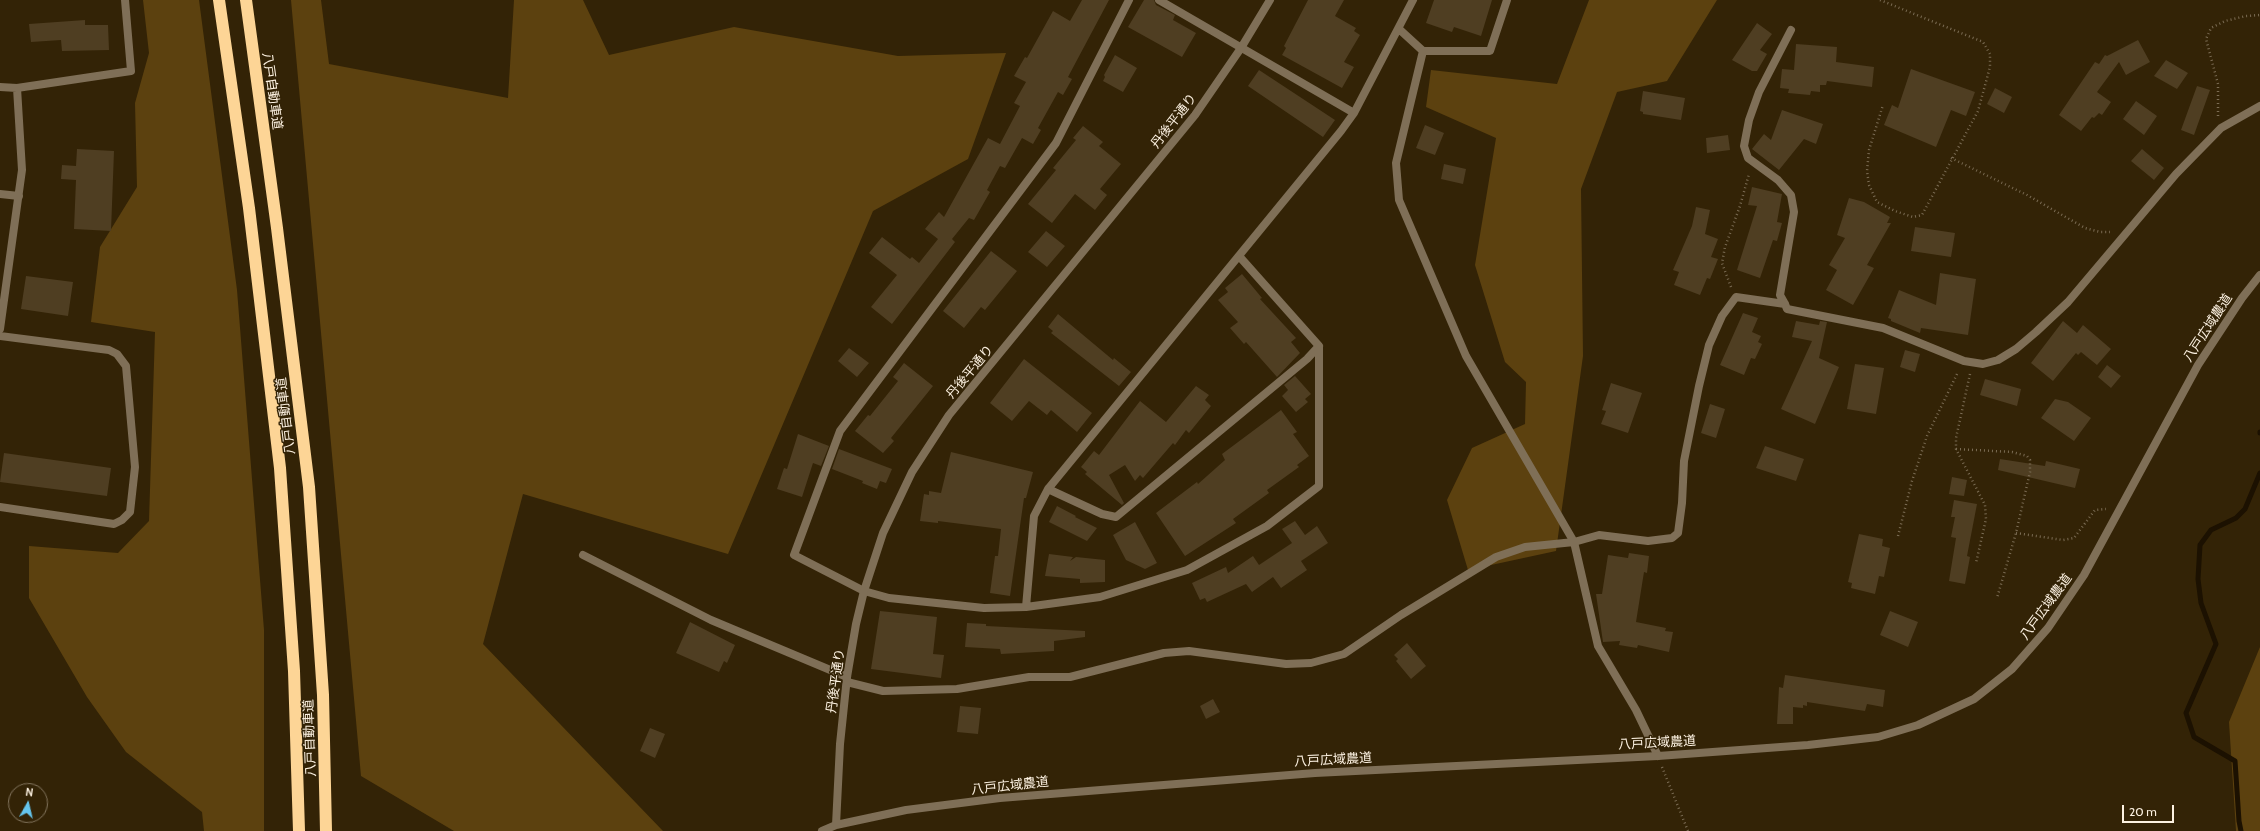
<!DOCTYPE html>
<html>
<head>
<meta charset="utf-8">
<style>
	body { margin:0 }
	#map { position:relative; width:2260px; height:831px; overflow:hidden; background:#332306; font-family:Cabin,sans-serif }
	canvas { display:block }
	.north { position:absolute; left:8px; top:783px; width:40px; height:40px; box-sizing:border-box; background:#332306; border:1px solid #83755e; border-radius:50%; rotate:8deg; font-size:11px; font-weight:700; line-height:16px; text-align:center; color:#fcf1e1 }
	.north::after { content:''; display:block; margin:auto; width:14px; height:18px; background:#65c5ee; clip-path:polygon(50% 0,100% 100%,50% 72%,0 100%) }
	.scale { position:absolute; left:2122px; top:805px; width:52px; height:18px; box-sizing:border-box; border:2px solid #fcf1e1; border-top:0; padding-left:5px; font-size:12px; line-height:14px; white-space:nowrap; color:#fcf1e1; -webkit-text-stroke:3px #332306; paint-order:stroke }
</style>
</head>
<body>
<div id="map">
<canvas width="2260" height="831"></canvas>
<div class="north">N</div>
<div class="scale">20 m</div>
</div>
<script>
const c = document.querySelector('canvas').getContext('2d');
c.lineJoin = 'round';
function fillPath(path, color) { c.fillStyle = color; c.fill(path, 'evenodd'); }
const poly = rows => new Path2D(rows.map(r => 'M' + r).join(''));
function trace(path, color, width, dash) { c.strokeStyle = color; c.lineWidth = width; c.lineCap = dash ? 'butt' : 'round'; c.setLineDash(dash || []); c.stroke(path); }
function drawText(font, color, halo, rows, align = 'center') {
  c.font = font + ' Cabin,"Noto Sans JP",sans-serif'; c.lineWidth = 3; c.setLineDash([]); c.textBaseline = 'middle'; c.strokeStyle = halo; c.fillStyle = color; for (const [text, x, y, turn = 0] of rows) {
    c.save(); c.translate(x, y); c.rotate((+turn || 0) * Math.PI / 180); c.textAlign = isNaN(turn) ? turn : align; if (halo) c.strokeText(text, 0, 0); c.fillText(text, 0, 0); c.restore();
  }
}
const green = poly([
	[143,0,199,0,237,290,264,630,264,831,204,831,202,812,126,752,87,697,29,598,29,546,118,553,149,521,155,332,91,322,100,247,137,187,135,103,149,53],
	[291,0,321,0,329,64,508,98,514,0,583,0,609,55,734,27,898,56,1006,53,968,159,873,211,728,554,523,494,483,644,663,831,454,831,361,776],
	[1589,0,1717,0,1667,81,1617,92,1581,189,1583,356,1556,551,1468,570,1447,500,1472,448,1525,424,1526,382,1505,362,1475,265,1496,138,1426,107,1431,70,1557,84],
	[2260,647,2260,831,2236,831,2229,722]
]);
const stream = poly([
	[2260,432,2260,433],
	[2241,831,2239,821,2235,761,2194,737,2186,713,2216,644,2201,603,2198,579,2200,545,2211,530,2236,518,2245,509,2260,473]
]);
const building = poly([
	[1082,0,1109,0,1068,77,1072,79,1063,95,1058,92,1038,128,1041,130,1033,144,1022,138,1005,168,1000,166,987,190,990,192,974,220,969,218,952,239,955,242,892,324,871,307,897,275,869,253,882,237,910,259,912,257,919,263,938,239,925,229,939,212,944,217,988,138,1000,144,1020,106,1014,103,1026,82,1014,76,1025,57,1027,58,1053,11,1070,21],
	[1144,0,1154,0,1156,5,1175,15,1173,20,1196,33,1182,57,1128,27],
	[1308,0,1344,0,1335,16,1356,28,1354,31,1360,35,1344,62,1354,67,1342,88,1282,55,1286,48,1284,46],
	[1434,0,1492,0,1481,36,1454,27,1452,32,1426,23],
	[85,20,85,25,108,25,109,50,62,51,61,40,31,42,29,24],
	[1757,23,1772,34,1760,50,1767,54,1757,71,1752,71,1732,60],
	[2138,40,2150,62,2126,75,2119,62,2097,92,2111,102,2102,115,2099,113,2094,118,2092,117,2081,131,2059,115,2095,62,2099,64,2105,55,2107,56],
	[1796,44,1837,47,1836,62,1874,67,1872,87,1827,81,1826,85,1820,85,1820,92,1811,91,1810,95,1788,93,1789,89,1780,88,1782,69,1794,70],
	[1115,55,1137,68,1123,92,1103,81,1105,77,1104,75],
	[2166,60,2188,73,2177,89,2154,76],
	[1911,69,1975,92,1966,116,1951,110,1936,147,1884,125,1892,105,1898,108],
	[1259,70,1335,120,1323,137,1248,86],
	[2197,86,2210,90,2194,135,2181,130],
	[1995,88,2012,97,2004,113,1987,104],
	[1643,91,1685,98,1681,120,1643,114,1643,112,1640,111],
	[2136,101,2157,116,2144,135,2123,119],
	[1782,110,1823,124,1816,144,1804,139,1779,170,1752,149,1764,134,1771,140],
	[1425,125,1444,133,1435,155,1416,148],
	[1083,126,1103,142,1099,146,1121,164,1100,189,1107,195,1095,210,1075,194,1052,223,1028,204,1056,170,1053,168,1076,140,1073,138],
	[1728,135,1730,150,1707,153,1706,138],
	[77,149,114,151,111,231,74,229,76,180,61,179,62,165,76,166],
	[2142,149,2164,168,2154,180,2131,161],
	[1444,164,1466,169,1463,184,1441,179],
	[1752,187,1782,194,1777,222,1782,223,1777,241,1773,240,1760,278,1737,270,1757,206,1748,205],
	[1849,198,1864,202,1890,217,1887,223,1891,223,1867,265,1874,268,1853,305,1826,290,1837,270,1829,265,1845,238,1837,235],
	[1696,207,1710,210,1705,234,1718,239,1711,257,1718,259,1710,279,1707,278,1700,295,1674,285,1679,272,1673,270,1692,226],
	[1915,227,1955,233,1951,257,1911,251],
	[1046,231,1065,246,1047,267,1028,252],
	[991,251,1017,271,985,310,981,307,964,328,943,311],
	[1940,273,1976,279,1968,335,1921,328,1920,333,1891,321,1891,319,1888,318,1899,290,1936,305],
	[1242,274,1262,298,1260,299,1296,338,1291,342,1300,353,1277,377,1246,342,1244,344,1230,328,1238,322,1218,300,1228,292,1225,288],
	[26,276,73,282,68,316,21,309],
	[1743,313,1758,318,1752,332,1761,336,1758,342,1762,344,1755,359,1751,358,1744,375,1720,365],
	[1058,314,1113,360,1114,358,1131,372,1119,386,1051,333,1053,331,1048,327],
	[1796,321,1819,325,1820,321,1827,322,1819,358,1839,367,1815,424,1781,409,1812,341,1792,337],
	[2063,321,2077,333,2083,325,2111,349,2097,365,2081,352,2078,355,2076,353,2053,381,2031,363],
	[849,348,869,363,857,377,838,361],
	[1905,350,1920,354,1915,372,1900,367],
	[1024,359,1092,413,1077,432,1051,410,1047,415,1029,401,1012,421,990,403],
	[904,363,933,386,891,438,894,441,883,453,855,431,868,415,870,416,898,381,893,377],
	[1855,364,1884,368,1876,414,1847,409],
	[2107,365,2121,376,2111,388,2098,377],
	[1295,376,1311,394,1305,399,1308,402,1296,412,1282,396,1288,390,1284,385],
	[1985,379,2021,389,2017,406,1980,395],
	[1611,383,1642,393,1628,433,1601,424,1606,411,1602,410],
	[1196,386,1209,395,1205,400,1211,406,1189,433,1186,430,1175,445,1173,443,1143,478,1140,475,1135,481,1125,465,1109,475,1124,503,1122,505,1085,474,1087,472,1081,467,1094,451,1099,455,1140,401,1166,422],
	[2055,399,2068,402,2091,418,2074,441,2041,418],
	[1710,404,1725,409,1716,438,1701,433],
	[1281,410,1297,432,1293,434,1309,456,1297,465,1299,467,1267,490,1269,493,1233,519,1236,523,1185,556,1156,513,1197,482,1198,484,1225,460,1222,454],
	[798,434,829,446,821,466,813,463,802,497,777,489,784,468,787,469],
	[1765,446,1804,459,1796,481,1756,468],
	[839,449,892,469,886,483,880,481,877,489,862,483,863,481,832,469],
	[951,452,1033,472,1026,498,1024,498,1010,596,990,593,995,556,998,556,1001,529,938,521,938,523,920,521,924,494,929,495,929,491,941,493],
	[4,453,111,468,107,496,0,482],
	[2000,459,2045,466,2046,461,2080,469,2075,488,1998,470],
	[1952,477,1967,480,1964,496,1949,494],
	[1954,500,1977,504,1967,556,1970,557,1965,584,1949,581,1956,538,1951,537,1955,517,1951,517],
	[1057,506,1076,516,1075,517,1097,528,1087,541,1049,522],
	[1295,521,1305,535,1317,526,1328,543,1301,561,1307,570,1281,588,1273,577,1252,592,1246,584,1207,602,1205,598,1200,600,1192,583,1226,567,1228,573,1253,556,1259,565,1292,543,1282,529],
	[1135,522,1157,563,1145,569,1126,560,1113,535],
	[1859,534,1883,539,1882,546,1890,548,1884,577,1879,576,1875,594,1851,588,1852,583,1848,582],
	[1629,553,1649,556,1647,573,1644,572,1636,622,1666,628,1665,631,1673,632,1669,652,1638,645,1637,648,1619,645,1620,641,1603,642,1596,594,1602,594,1608,555,1628,558],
	[1049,554,1073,557,1070,561,1076,557,1105,560,1105,582,1080,583,1080,579,1045,576],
	[880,611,937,617,933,654,944,655,941,678,871,669],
	[1890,611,1918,622,1908,647,1880,635],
	[690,622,735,645,727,663,724,661,719,672,676,653],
	[967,623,986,624,986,626,1085,631,1085,637,1054,641,1054,651,1001,654,1000,649,965,647],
	[1407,643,1426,666,1411,679,1396,661,1398,659,1394,655],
	[1785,675,1885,690,1883,707,1867,704,1865,711,1807,702,1807,706,1803,705,1803,708,1793,707,1793,724,1777,724,1779,687,1783,688],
	[1213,699,1220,712,1206,719,1200,706],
	[960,706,981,708,978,734,957,732],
	[650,728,665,734,655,758,640,751]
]);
const path = poly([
	[1880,0,1983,42,1990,54,1990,67,1978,111,1922,215,1913,217,1895,211,1877,202,1869,185,1867,171,1869,150,1883,105],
	[2218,116,2218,84,2206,39,2211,28,2225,21,2246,16,2260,15],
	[1951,158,2027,195,2085,228,2100,232,2110,232],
	[1731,287,1722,263,1725,247,1740,206,1749,174],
	[1970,374,1956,438,1956,449,1985,505,1986,519,1976,563],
	[1956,449,2012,452,2027,456,2030,460,2030,472,2016,533,1997,598],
	[2016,533,2063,540,2074,538,2095,510,2106,509],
	[1898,536,1912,481,1927,436,1958,372],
	[1662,767,1688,831]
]);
const minor = poly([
	[1129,0,1056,143,840,431,794,555,864,591,889,598,984,608,1026,607,1100,597,1187,570,1267,526,1319,486,1319,346,1239,256],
	[1159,0,1354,113],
	[1399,29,1423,51,1396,163,1399,200,1466,356,1574,542,1598,646,1636,710,1658,756],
	[1791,30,1759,92,1749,120,1744,146,1748,158,1778,180,1791,195,1794,212,1780,295,1785,304,1787,309,1883,328,1964,361,1983,364,1998,360,2016,349,2036,332,2068,302,2176,174,2221,128,2260,106],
	[1423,51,1490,51,1507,0],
	[0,87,17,88,131,71,125,0],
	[0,194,19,196],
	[0,329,22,170,17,88],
	[0,336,109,350,117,354,126,366,135,467,130,512,122,520,114,524,0,507],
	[1048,489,1102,514,1116,517,1307,359,1319,346],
	[583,555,711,620,847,677],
	[1026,607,1034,516,1048,489,1341,131,1354,113,1413,0],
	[847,682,883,691,957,689,1029,677,1070,677,1164,653,1189,651,1286,664,1311,663,1344,654,1401,615,1496,557,1525,547,1574,542,1599,535,1648,541,1672,538,1678,533,1682,503,1684,461,1699,386,1709,345,1722,316,1736,297,1785,304]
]);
const tertiary = poly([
	[836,825,840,744,847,677,856,624,864,591,883,533,912,472,949,415,1195,115,1241,48,1270,0],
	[822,831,836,825,906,810,1000,798,1315,773,1658,756,1808,745,1878,737,1918,725,1974,699,2012,669,2048,628,2084,575,2198,365,2242,298,2260,275]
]);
const motorway = poly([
	[219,0,249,208,280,468,294,671,299,831],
	[246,0,277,228,309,487,323,695,326,831]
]);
const streetNames = [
	["八戸自動車道",272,91,82],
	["丹後平通り",1174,121,-52],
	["八戸広域農道",2208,328,-57],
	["丹後平通り",970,372,-50],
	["八戸自動車道",286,416,-97],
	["八戸広域農道",2046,607,-54],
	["丹後平通り",836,681,-82],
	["八戸自動車道",310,738,-92],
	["八戸広域農道",1657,743,-3],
	["八戸広域農道",1333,760,-3],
	["八戸広域農道",1010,786,-6]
];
fillPath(green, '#5c410f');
trace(stream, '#1c1101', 5);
fillPath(building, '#4f3e22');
trace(path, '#7b6c54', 2.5, [1, 3]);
trace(minor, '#7f6f57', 8);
trace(tertiary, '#7f6f57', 8);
trace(motorway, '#fdd596', 12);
drawText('13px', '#fcf1e1', '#332306', streetNames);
</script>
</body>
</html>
